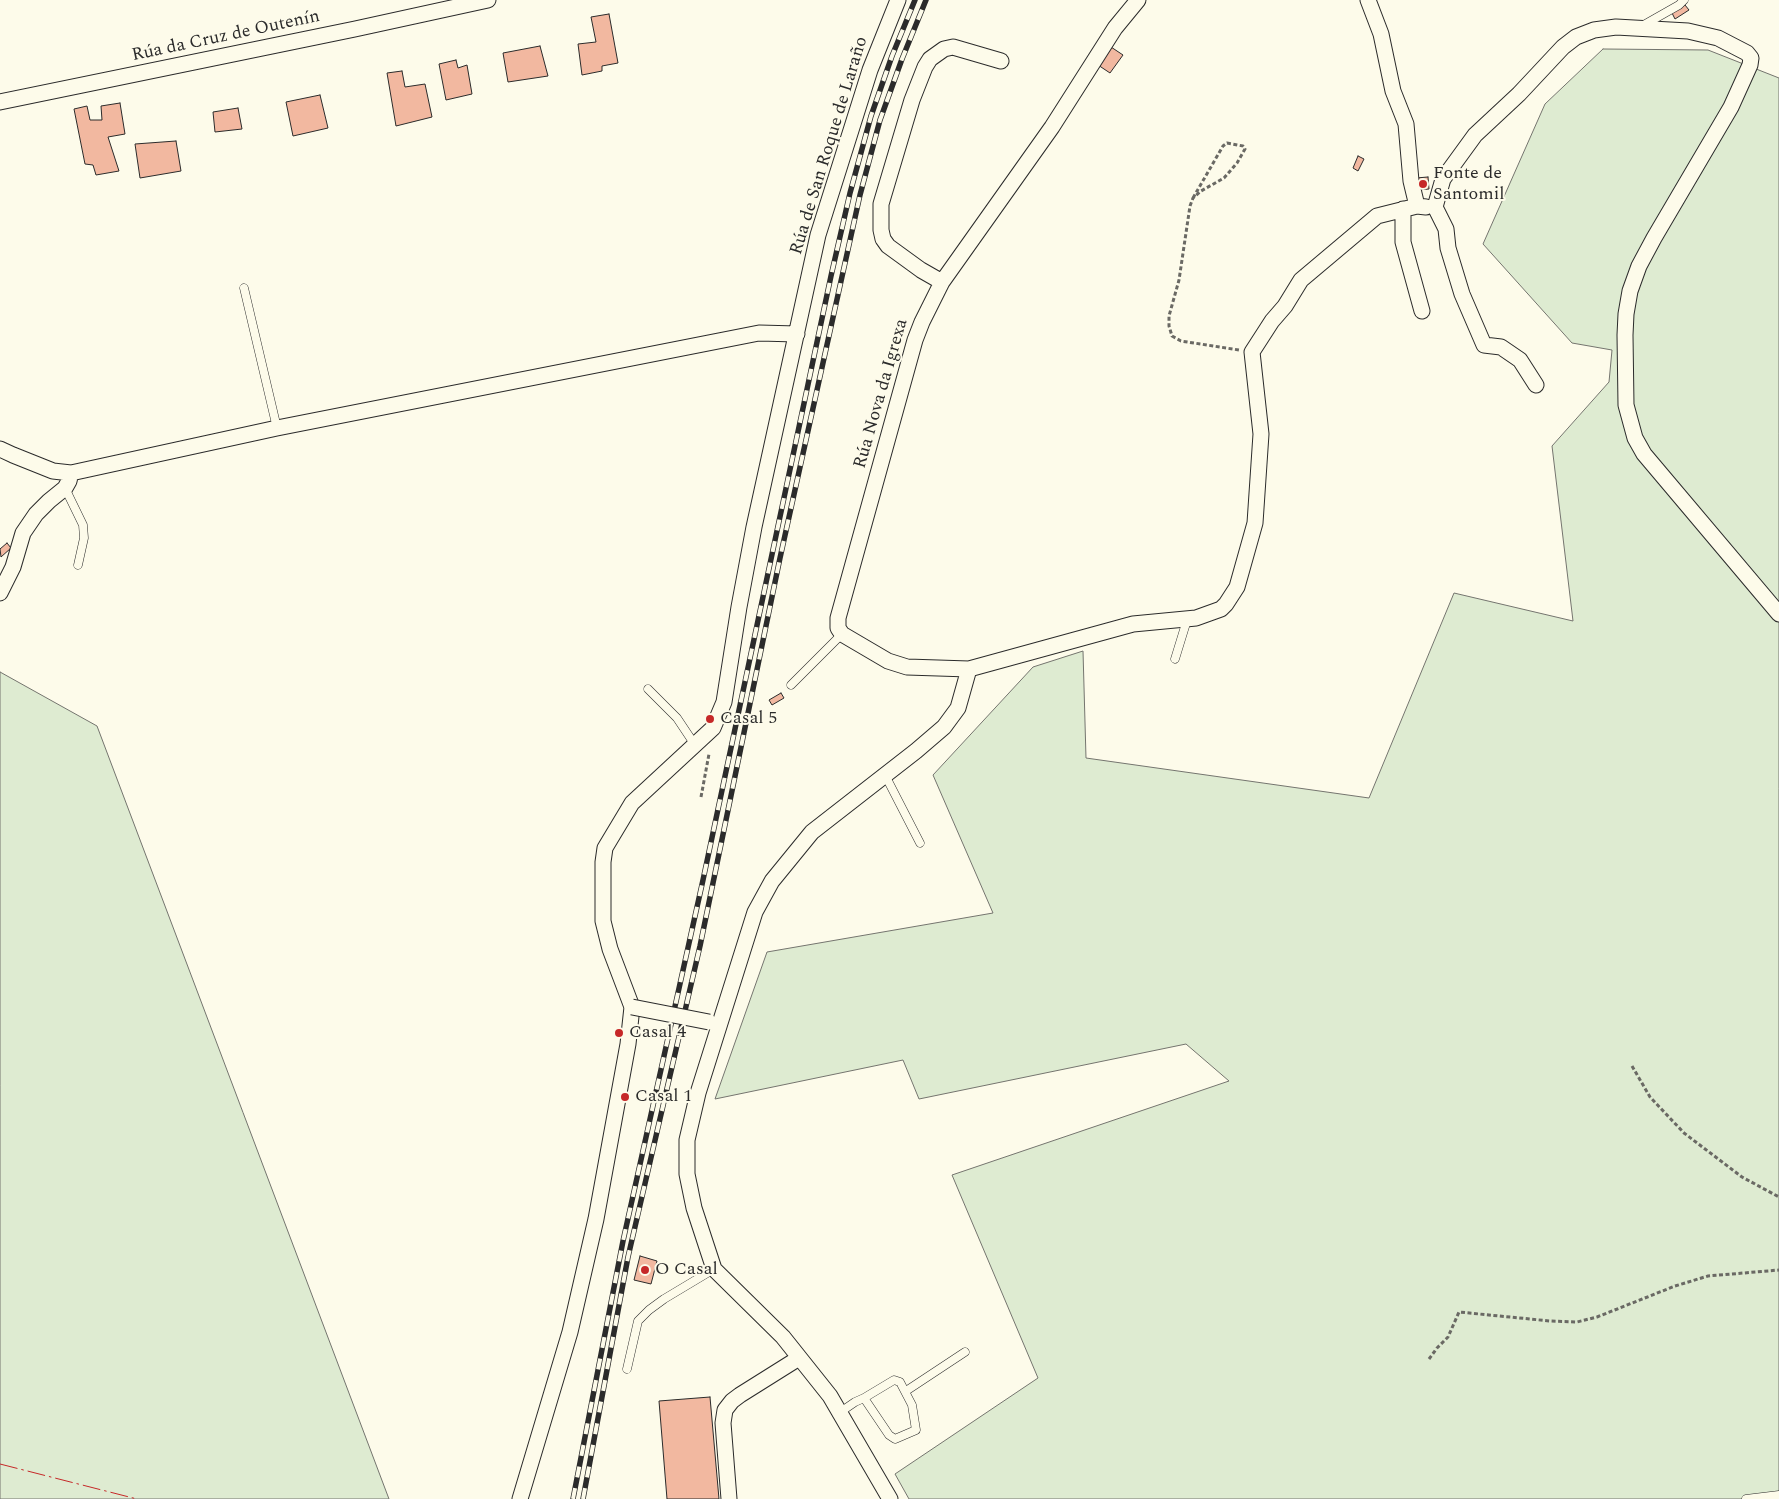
<!DOCTYPE html>
<html>
<head>
<meta charset="utf-8">
<style>
	body { margin:0 }
	canvas { display:block; background:#fdfbea }
</style>
</head>
<body>
<canvas width="1779" height="1499"></canvas>
<script>
const c = document.querySelector('canvas').getContext('2d');
c.lineJoin = 'round';
function fillPath(path, color) { c.fillStyle = color; c.fill(path, 'evenodd'); }
const poly = rows => new Path2D(rows.map(r => 'M' + r).join(''));
function trace(path, color, width, dash) { c.strokeStyle = color; c.lineWidth = width; c.lineCap = dash ? 'butt' : 'round'; c.setLineDash(dash || []); c.stroke(path); }
function drawText(font, color, halo, rows, align = 'center') {
  c.font = font + ' Spectral,serif'; c.lineWidth = 4; c.setLineDash([]); c.textBaseline = 'middle'; c.strokeStyle = halo; c.fillStyle = color; for (const [text, x, y, turn = 0] of rows) {
    c.save(); c.translate(x, y); c.rotate((+turn || 0) * Math.PI / 180); c.textAlign = isNaN(turn) ? turn : align; if (halo) c.strokeText(text, 0, 0); c.fillText(text, 0, 0); c.restore();
  }
}
const green = poly([
	[1603,49,1708,50,1779,78,1779,1499,909,1499,895,1474,1038,1378,952,1175,1229,1081,1186,1044,919,1099,903,1060,715,1099,767,952,993,913,933,775,1033,667,1083,651,1086,758,1369,798,1454,593,1573,621,1552,446,1609,382,1612,350,1572,343,1483,244,1545,104,1603,49],
	[0,672,97,726,389,1499,0,1499,0,672]
]);
const building = poly([
	[1685,5,1689,10,1675,19,1672,13,1685,5],
	[609,14,618,63,602,66,602,71,582,75,578,44,596,42,591,17,609,14],
	[540,46,548,76,508,82,503,53,540,46],
	[1111,47,1123,55,1110,73,1098,65,1111,47],
	[456,60,458,68,467,65,472,94,446,100,439,64,456,60],
	[402,71,405,87,425,84,432,117,396,126,387,73,402,71],
	[320,95,328,128,293,136,286,102,320,95],
	[120,103,125,134,108,137,119,171,96,175,93,165,85,164,74,109,87,106,90,120,102,120,101,106,120,103],
	[238,108,242,129,215,132,213,112,238,108],
	[176,141,181,171,140,178,135,144,176,141],
	[1358,156,1364,159,1358,171,1353,168,1358,156],
	[1428,177,1429,189,1418,190,1416,178,1428,177],
	[7,543,11,548,1,557,0,549,7,543],
	[781,693,784,698,772,705,769,700,781,693],
	[640,1256,657,1261,651,1284,634,1280,640,1256],
	[710,1397,719,1499,667,1499,659,1401,710,1397]
]);
const path = poly([
	[1193,198,1223,146,1227,143,1243,146,1245,149,1237,163,1224,178,1201,191,1193,198,1190,206,1179,280,1169,316,1169,326,1172,336,1181,341,1239,350],
	[701,797,709,754],
	[1632,1066,1650,1097,1684,1133,1742,1177,1779,1197],
	[1429,1359,1437,1348,1448,1337,1459,1312,1550,1321,1577,1322,1597,1317,1675,1286,1708,1276,1779,1270]
]);
const lane = poly([
	[1642,26,1679,5,1684,0],
	[244,288,277,428],
	[65,488,83,525,84,538,78,565],
	[1175,659,1187,620],
	[791,685,842,634],
	[648,689,677,718,695,745],
	[885,775,920,843],
	[627,1369,638,1321,649,1310,664,1299,714,1269],
	[906,1391,965,1352],
	[839,1413,855,1402,864,1398,889,1435,895,1439,916,1430,912,1405,900,1382,894,1380,864,1398],
	[1746,1499,1779,1495]
]);
const street = poly([
	[1138,0,1115,28,1052,127,942,282,922,322,915,340,838,618,838,628,842,634,888,661,907,667,969,669,1133,624,1196,618,1221,609,1226,604,1237,587,1255,523,1261,434,1252,352,1272,321,1285,306,1301,280,1377,216,1417,206],
	[1368,0,1381,34,1393,91,1406,124,1411,181,1417,206,1426,207],
	[0,102,355,29,488,0],
	[1403,209,1403,242,1422,311],
	[942,282,921,270,888,246,883,239,881,230,881,204,912,100,925,67,930,59,944,49,953,47,1001,61],
	[1536,385,1520,360,1501,347,1484,345,1462,294,1448,248,1446,229,1435,207,1443,179,1475,135,1519,94,1563,47,1576,37,1594,30,1616,27,1688,31,1718,38,1747,53,1751,58,1750,65,1731,107,1654,238,1639,266,1630,291,1626,314,1625,335,1626,405,1635,438,1644,454,1779,614],
	[0,449,13,455,53,471,71,473,277,428,759,333,797,334],
	[0,593,13,567,23,533,36,514,49,501,65,488,69,481,71,473],
	[520,1499,570,1332,596,1219,628,1044,632,1007,610,949,603,921,603,862,605,848,632,803,713,728,724,702,739,607,754,527,818,235,870,70,898,0],
	[729,1499,723,1423,725,1410,732,1401,740,1395,799,1358],
	[890,1499,830,1396,783,1337,714,1269,694,1208,687,1174,687,1140,698,1093,755,912,772,881,812,832,916,751,944,727,958,708,969,669]
]);
const rail = poly([
	[573,1499,623,1241,703,880,831,276,850,193,871,116,892,56,915,0],
	[583,1499,628,1257,700,946,780,558,860,195,880,120,902,59,926,0]
]);
const streetBridge = poly([
	[632,1007,709,1022]
]);
const power = poly([
	[0,1464,137,1499]
]);
const markers = [
	[1423,184,5,"#c62828"],
	[710,719,5,"#c62828"],
	[619,1033,5,"#c62828"],
	[625,1097,5,"#c62828"],
	[645,1270,5,"#c62828"]
];
const streetNames = [
	["Rúa da Cruz de Outenín",226,37,-12],
	["Rúa de San Roque de Laraño",830,146,-73],
	["Rúa Nova da Igrexa",882,394,-74]
];
const poiNames = [
	["Fonte de",1433,174],
	["Santomil",1433,195],
	["Casal 5",720,719],
	["Casal 4",629,1033],
	["Casal 1",635,1097],
	["O Casal",655,1270]
];
fillPath(green, '#deebd1');
trace(green, '#74746e', 1);
fillPath(building, '#f2b8a0');
trace(building, '#2b2b2b', 1);
trace(lane, '#2b2b2b', 9);
trace(street, '#2b2b2b', 17);
trace(path, '#6a6964', 3, [4, 2.5]);
trace(lane, '#fdfbea', 8);
trace(street, '#fdfbea', 15);
trace(rail, '#2b2b2b', 5.5);
trace(rail, '#fdfbea', 4, [11]);
trace(streetBridge, '#2b2b2b', 17, []);
trace(streetBridge, '#fdfbea', 15);
trace(power, '#c62828', 1, [18, 4, 2.5, 4]);
for (const [x, y, r, color] of markers) { const dot = new Path2D(); dot.arc(x, y, r, 0, 2 * Math.PI); c.fillStyle = color; c.fill(dot); trace(dot, '#fdfbea', 2); }
drawText('18px', '#2b2b2b', '#fdfbea', streetNames);
drawText('18px', '#2b2b2b', '#fdfbea', poiNames, 'left');
</script>
</body>
</html>
